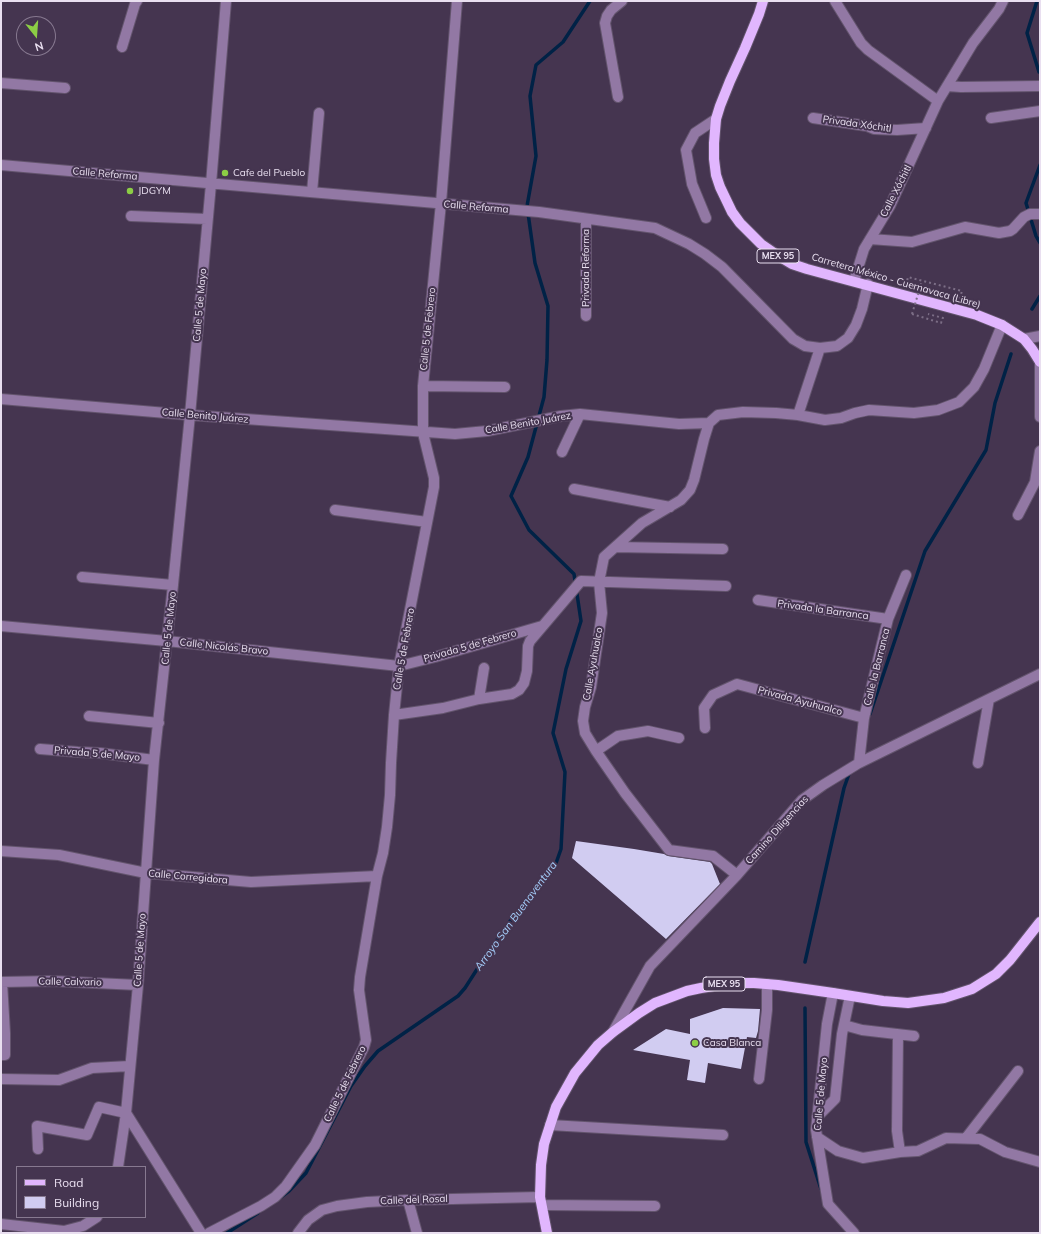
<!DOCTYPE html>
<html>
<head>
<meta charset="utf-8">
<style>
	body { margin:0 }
	#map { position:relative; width:1041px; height:1234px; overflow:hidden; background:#453550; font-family:Mulish,sans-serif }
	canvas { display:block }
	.frame { position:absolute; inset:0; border:2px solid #e9dff0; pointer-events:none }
	.legend { position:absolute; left:16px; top:1166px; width:130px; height:52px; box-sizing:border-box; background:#453550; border:1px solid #877990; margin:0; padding:5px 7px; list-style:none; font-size:12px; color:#e9dff0 }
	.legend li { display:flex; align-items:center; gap:8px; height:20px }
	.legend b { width:20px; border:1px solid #877990 }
	.north { position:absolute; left:16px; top:16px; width:40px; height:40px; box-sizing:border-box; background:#453550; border:1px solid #877990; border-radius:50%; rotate:163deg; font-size:11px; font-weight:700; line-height:16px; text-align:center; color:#e9dff0 }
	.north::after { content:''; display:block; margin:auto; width:14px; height:18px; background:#8cce45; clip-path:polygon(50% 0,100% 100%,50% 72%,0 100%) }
</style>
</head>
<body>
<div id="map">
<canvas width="1041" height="1234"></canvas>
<div class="frame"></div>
<ul class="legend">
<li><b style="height:5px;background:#e1b6fe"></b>Road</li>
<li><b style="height:11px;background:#d1ccf1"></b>Building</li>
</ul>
<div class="north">N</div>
</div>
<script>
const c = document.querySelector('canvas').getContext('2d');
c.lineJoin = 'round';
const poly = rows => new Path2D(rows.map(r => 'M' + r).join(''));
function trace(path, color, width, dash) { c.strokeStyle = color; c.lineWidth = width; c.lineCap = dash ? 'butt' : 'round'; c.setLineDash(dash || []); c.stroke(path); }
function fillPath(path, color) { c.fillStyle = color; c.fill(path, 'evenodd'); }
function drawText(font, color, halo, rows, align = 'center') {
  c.font = font + ' Mulish,sans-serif'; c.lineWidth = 4; c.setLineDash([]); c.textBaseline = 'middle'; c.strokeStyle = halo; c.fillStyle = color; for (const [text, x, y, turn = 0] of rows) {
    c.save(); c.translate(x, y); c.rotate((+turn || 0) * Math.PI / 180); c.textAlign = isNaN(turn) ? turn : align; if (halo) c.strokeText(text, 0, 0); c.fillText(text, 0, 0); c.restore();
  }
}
const stream = poly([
	[1037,1,1027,33,1039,72],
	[1040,165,1026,203,1036,236,1040,243],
	[1032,309,1040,296],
	[870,714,925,551,986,450,995,403,1011,354],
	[805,962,844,788,850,771],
	[805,1008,806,1142,821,1189],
	[281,1197,289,1191,306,1173,351,1086,365,1066,378,1051,458,996,465,988,483,960,513,917,541,880,555,866,561,849,565,772,553,733,566,669,581,621,574,574,529,530,511,496,528,457,544,397,547,360,548,306,535,263,527,206,536,156,530,96,536,65,563,42,590,1],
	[227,1233,258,1213]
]);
const building = poly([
	[576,841,634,849,664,854,668,856,710,862,712,864,720,884,666,939,572,858],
	[723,1008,760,1009,758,1031,756,1038,747,1037,741,1069,708,1063,705,1083,687,1080,690,1060,633,1050,666,1029,690,1034,690,1019]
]);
const path = poly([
	[906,285,908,277,962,291,959,301],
	[912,314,941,323,943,318,928,314]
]);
const minor = poly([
	[835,1,861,43,868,50,938,101],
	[122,47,135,4,137,1],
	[1,83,65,88],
	[947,86,961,87,1040,86],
	[618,97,605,23,607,16,611,10,622,1],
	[813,118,867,126,874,129,897,130,926,128],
	[991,118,1040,111],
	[1,165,539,212,655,228,689,244,705,254,722,267,793,339,805,346,820,348,837,346,848,338,856,325,862,309,868,284],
	[312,192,319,113],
	[131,216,207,219],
	[706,218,692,184,686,150,695,133,716,119],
	[870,239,912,242,965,227,999,233,1010,231,1013,229,1024,217,1030,214,1040,214],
	[854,281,864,249,890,206,938,101,973,43,999,9,1003,1],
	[586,316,586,219],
	[1024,339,1040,336],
	[1040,361,1040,417],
	[423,386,505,387],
	[1,399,190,415,455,434,487,431,561,416,580,414,679,424,709,423,718,415,743,412,776,413,798,415,825,420,841,418,855,413,869,410,914,413,938,410,959,402,974,387,984,369,1002,325],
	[798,415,820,348],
	[709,423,704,439,694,480,690,490,681,500,642,523,604,557,599,582,602,613,591,687,585,707,583,721,585,733,596,751,625,793,669,850,713,856,737,875],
	[562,452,580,414],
	[574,489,670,507],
	[335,510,427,522],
	[1018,515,1035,482,1040,451],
	[615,547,723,549],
	[82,577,173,585],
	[758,600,888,619],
	[1,626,167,641,399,666,435,657,542,626],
	[479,699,484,668],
	[394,715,443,708,479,699,512,694,519,690,524,683,527,671,528,646,530,641,581,581,726,586],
	[89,716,159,723],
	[705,728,704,708,713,695,737,684,864,718],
	[40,749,78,752,100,753,154,760],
	[596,751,618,736,648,731,679,738],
	[859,763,864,718,888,619,906,575],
	[978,763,989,699],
	[1,851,59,855,146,873,251,882,377,876],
	[1,982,52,981,138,985],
	[833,993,827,1024,816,1130,828,1204,854,1233],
	[844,1025,862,1030,914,1036],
	[613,1032,650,966,737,875,802,800,823,785,859,763,1040,674],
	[1,1033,5,1033,2,982],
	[898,1035,897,1131,900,1152,918,1151,946,1138,980,1139,1005,1152,1040,1162],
	[1,1055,5,1055,5,1033],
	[1,1079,59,1080,92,1068,130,1066],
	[759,1079,767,1010,767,984],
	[817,1117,835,1099,842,1034,850,996],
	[550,1125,723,1135],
	[817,1137,838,1151,863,1158,900,1152],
	[966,1138,1018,1071],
	[38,1149,37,1126,87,1135,99,1107,126,1113,118,1167],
	[408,1200,417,1233],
	[542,1205,655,1206],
	[1,1224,64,1231,83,1226,97,1217],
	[201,1233,126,1113,138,985,154,760,173,585,190,415,211,184,226,1],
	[209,1233,261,1206,275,1197,286,1186,315,1145,364,1047,366,1040,359,990,360,977,377,876,383,853,387,827,390,795,391,763,394,715,399,666,434,487,434,478,423,433,423,386,441,203,457,1],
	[298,1233,308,1220,322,1210,337,1206,367,1202,408,1200,540,1197]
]);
const major = poly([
	[763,1,759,14,745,48,730,81,720,106,716,119,714,143,714,159,716,175,720,187,732,212,740,223,761,244,777,255,792,264,807,269,977,315,1002,325,1024,339,1032,349,1040,362],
	[547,1233,540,1197,541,1165,544,1144,556,1107,575,1073,598,1045,613,1032,639,1013,655,1003,687,991,701,988,733,983,754,983,778,985,833,993,883,1001,908,1003,944,998,972,989,996,974,1010,960,1040,922]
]);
const pathBridge = poly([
	[912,314,922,281]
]);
const markers = [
	[225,173,4,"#8cce45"],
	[130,191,4,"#8cce45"],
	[695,1043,4,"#8cce45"]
];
const shields = [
	[778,256,42],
	[724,984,42]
];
const shieldNames = [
	["MEX 95",778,256],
	["MEX 95",724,984]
];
const streetNames = [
	["Privada Xóchitl",857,124,8],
	["Calle Reforma",105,174,5],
	["Calle Xóchitl",896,191,-63],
	["Calle Reforma",476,207,5],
	["Privada Reforma",586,268,-90],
	["Carretera México - Cuernavaca (Libre)",896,281,16],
	["Calle 5 de Mayo",200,305,-85],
	["Calle 5 de Febrero",428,329,-84],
	["Calle Benito Juárez",205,416,5],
	["Calle Benito Juárez",528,423,-10],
	["Privada la Barranca",823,610,8],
	["Calle 5 de Mayo",169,628,-84],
	["Privada 5 de Febrero",470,646,-16],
	["Calle Nicolás Bravo",224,647,6],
	["Calle 5 de Febrero",404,649,-80],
	["Calle Ayuhualco",593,664,-80],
	["Calle la Barranca",877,667,-76],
	["Privada Ayuhualco",800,701,15],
	["Privada 5 de Mayo",97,754,5],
	["Camino Diligencias",777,830,-48],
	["Calle Corregidora",188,877,5],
	["Calle 5 de Mayo",140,950,-86],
	["Calle Calvario",70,982,1],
	["Calle 5 de Febrero",345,1084,-64],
	["Calle 5 de Mayo",821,1094,-85],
	["Calle del Rosal",414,1200,-2]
];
const poiNames = [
	["Cafe del Pueblo",233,173],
	["JDGYM",138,191],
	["Casa Blanca",703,1043]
];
const waterNames = [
	["Arroyo San Buenaventura",516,916,-54]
];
trace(stream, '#002246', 3.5);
fillPath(building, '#d1ccf1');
trace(minor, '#63546d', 12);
trace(major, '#63546d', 12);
trace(path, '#7c6e86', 2, [2, 3]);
trace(minor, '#9278a4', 10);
trace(major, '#e1b6fe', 10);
trace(pathBridge, '#7c6e86', 2, [2, 3]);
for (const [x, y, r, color] of markers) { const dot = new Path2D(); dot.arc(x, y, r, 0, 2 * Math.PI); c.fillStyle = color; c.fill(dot); trace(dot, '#453550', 1.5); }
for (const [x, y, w] of shields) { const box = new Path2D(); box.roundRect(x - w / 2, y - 7, w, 14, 3); c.fillStyle = '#453550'; c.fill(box); trace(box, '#e9dff0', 1); }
drawText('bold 9px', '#e9dff0', null, shieldNames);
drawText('10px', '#e9dff0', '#453550', streetNames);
drawText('10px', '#e9dff0', '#453550', poiNames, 'left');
drawText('italic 11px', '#a5cefb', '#453550', waterNames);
</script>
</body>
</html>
